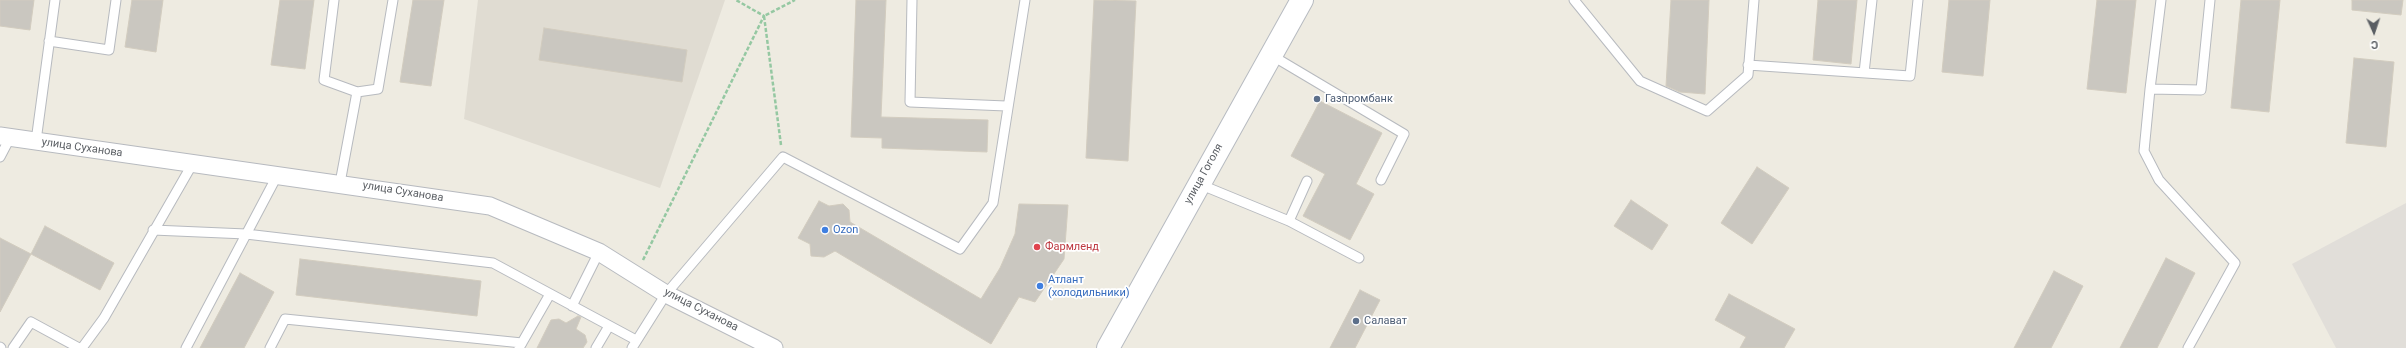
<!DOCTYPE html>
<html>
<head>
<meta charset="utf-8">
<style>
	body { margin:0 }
	#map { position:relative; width:2406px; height:348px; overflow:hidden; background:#eeebe1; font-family:Roboto,sans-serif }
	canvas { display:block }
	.north { position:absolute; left:2354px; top:12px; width:40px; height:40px; -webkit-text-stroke:3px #fff; paint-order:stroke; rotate:177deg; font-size:11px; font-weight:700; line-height:16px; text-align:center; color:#5a5e63 }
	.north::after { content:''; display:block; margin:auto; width:14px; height:18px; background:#5a5e63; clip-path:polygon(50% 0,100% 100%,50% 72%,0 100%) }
</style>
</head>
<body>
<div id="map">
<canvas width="2406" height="348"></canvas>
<div class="north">С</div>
</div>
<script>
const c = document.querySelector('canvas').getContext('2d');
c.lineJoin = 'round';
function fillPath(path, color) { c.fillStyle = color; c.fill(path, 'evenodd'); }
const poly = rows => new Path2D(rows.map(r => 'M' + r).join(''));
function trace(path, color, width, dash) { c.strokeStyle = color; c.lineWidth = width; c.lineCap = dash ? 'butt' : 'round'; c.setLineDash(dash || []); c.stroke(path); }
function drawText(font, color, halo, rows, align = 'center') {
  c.font = font + ' Roboto,sans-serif'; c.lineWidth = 3.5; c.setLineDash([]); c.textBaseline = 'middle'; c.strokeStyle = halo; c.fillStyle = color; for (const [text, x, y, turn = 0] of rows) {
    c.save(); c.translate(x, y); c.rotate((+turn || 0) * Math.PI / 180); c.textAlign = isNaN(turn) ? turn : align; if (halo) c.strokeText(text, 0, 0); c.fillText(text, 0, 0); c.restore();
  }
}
const industrial = poly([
	[2406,203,2406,348,2336,348,2292,264]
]);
const education = poly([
	[478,0,725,0,660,188,464,119]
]);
const building = poly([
	[0,0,34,0,30,30,0,26,0,0],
	[132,0,163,0,156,52,125,47,132,0],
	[280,0,314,0,305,69,271,65,280,0],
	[413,0,444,0,431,86,400,82,413,0],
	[856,0,886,0,881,117,988,120,987,152,882,148,882,138,851,137,856,0],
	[1094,0,1136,1,1128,161,1086,158,1094,0],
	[1671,0,1709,0,1705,94,1680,92,1666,86,1671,0],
	[1818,0,1857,0,1851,64,1813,60,1818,0],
	[1949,0,1990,0,1983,76,1942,72,1949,0],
	[2097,0,2136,0,2126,93,2087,89,2097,0],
	[2241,0,2280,0,2269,112,2231,108,2241,0],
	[2352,0,2403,0,2401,15,2352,10,2352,0],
	[544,28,687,50,682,82,539,60,544,28],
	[2354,58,2394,62,2386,147,2346,143,2354,58],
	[1320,101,1382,133,1356,184,1374,194,1350,240,1303,216,1325,174,1291,156,1320,101],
	[1757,167,1789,188,1752,244,1721,223,1757,167],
	[1631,200,1668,225,1652,250,1614,226,1631,200],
	[819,201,829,206,843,204,849,210,850,222,981,299,1000,268,1015,234,1019,204,1068,205,1064,259,1035,302,1019,297,991,344,835,251,824,257,811,256,810,244,798,238,819,201],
	[45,226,114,263,100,290,31,254,45,226],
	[0,238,31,254,0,312,0,238],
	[2166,258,2195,273,2157,348,2120,348,2166,258],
	[300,259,481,281,477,316,296,295,300,259],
	[2054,271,2083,286,2051,348,2014,348,2054,271],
	[240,273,274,292,244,348,200,348,240,273],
	[1360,290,1380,300,1355,348,1330,348,1360,290],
	[1729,294,1795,329,1784,348,1740,348,1746,337,1715,320,1729,294],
	[578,316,581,317,576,329,585,335,587,342,583,348,537,348,551,320,559,319,566,323,578,316]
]);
const path = poly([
	[781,145,764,16,795,0],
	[643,260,764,16,736,0]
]);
const lane = poly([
	[334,0,324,80,357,92,378,89,393,0],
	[912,0,910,102,1006,106],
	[1574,0,1640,81,1707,111,1748,75,1754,0],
	[2161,0,2150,89,2201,90,2210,0],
	[49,41,109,50,116,0],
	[1271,55,1404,134,1381,180],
	[1748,65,1910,76,1918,0],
	[1864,73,1872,0],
	[2150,89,2144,151,2159,180,2235,263,2188,348],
	[36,141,55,0],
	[0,157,10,138],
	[340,183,357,92],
	[1199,184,1289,221,1359,258],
	[1289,221,1307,181],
	[153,230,246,234,493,263,636,340],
	[572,306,599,252],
	[0,347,1,348],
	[13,348,31,322,79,348],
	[82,348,104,318,193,163],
	[186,348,277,176],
	[270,348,285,319,522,343],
	[519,348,550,294],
	[596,348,609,326],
	[632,348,666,294,783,157,960,249,993,203,1025,0]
]);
const street = poly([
	[0,136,490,206,599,252,666,294,774,348]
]);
const secondary = poly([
	[1108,348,1302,0]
]);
const markers = [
	[1317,99,4,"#5c6f8a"],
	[825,230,4,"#3f7fe0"],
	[1037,247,4,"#e0444e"],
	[1040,286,4,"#3f7fe0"],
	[1356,321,4,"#5c6f8a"]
];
const serviceNames = [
	["Газпромбанк",1325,99],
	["Салават",1364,321]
];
const streetNames = [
	["улица Суханова",82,148,8],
	["улица Гоголя",1204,174,-61],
	["улица Суханова",403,192,9],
	["улица Суханова",701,310,27]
];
const shopNames = [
	["Ozon",833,230],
	["Атлант",1048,280],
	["(холодильники)",1048,293]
];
const healthNames = [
	["Фармленд",1045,247]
];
fillPath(industrial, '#e1ded9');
fillPath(education, '#e0dcd2');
fillPath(building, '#cac7c0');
trace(building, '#d2ccbf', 1);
trace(lane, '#b7babf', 11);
trace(street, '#b7babf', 19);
trace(secondary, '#b7bbc1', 24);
trace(path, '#95c8a2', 2.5, [4, 2]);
trace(lane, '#fff', 9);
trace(street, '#fff', 17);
trace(secondary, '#fff', 22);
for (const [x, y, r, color] of markers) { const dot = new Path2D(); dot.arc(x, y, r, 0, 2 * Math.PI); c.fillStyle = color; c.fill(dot); trace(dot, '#fff', 1.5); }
drawText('11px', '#4e5e75', '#fff', serviceNames, 'left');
drawText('11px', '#5a5e63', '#fff', streetNames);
drawText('11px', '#366cbe', '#fff', shopNames, 'left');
drawText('11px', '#be3a42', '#fff', healthNames, 'left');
</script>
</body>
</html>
